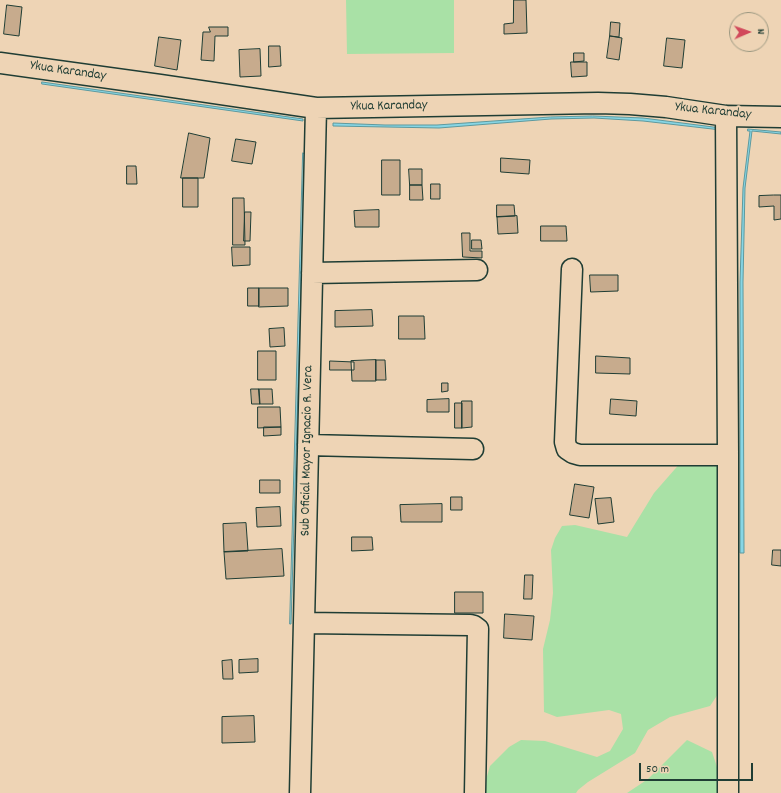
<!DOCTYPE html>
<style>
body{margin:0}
#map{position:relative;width:781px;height:793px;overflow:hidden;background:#eed4b5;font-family:Dekko,sans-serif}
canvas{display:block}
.north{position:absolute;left:729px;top:12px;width:40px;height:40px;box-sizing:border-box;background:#eed4b5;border:1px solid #9b9881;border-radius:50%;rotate:88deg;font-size:11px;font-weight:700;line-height:16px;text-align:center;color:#1f3d34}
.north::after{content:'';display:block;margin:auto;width:14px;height:18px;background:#d1495b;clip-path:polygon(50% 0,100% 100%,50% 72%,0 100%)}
.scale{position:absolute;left:639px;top:763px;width:114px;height:18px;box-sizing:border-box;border:2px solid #1f3d34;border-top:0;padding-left:5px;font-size:12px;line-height:14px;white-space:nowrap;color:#1f3d34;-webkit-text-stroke:3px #eed4b5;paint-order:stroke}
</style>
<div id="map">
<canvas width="781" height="793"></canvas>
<div class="north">N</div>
<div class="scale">50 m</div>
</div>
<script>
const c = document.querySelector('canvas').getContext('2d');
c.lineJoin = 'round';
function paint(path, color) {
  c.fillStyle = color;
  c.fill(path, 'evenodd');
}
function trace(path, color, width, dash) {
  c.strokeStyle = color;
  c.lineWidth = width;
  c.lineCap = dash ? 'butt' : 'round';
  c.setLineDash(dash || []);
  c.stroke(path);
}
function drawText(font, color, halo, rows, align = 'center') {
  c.font = font + ' Dekko,sans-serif';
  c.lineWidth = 4;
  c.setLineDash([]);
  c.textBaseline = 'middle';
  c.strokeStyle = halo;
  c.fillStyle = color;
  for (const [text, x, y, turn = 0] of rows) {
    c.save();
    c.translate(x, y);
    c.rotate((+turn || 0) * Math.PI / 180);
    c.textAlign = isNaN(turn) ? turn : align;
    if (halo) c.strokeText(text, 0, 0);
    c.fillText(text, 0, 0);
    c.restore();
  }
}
const green = new Path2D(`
 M346,0H454V53L347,54Z
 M705,456L714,467L717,459H720V679L718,694L710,706L670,717L648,730L635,753L588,782L578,790L576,793H483V790L490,766L509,747L521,740L545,741L597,757L610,751L623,729L621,714L609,710L557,717L544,712L543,649L550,620L553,593L551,550L555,538L562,526L575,525L627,537L654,493L682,461Z
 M687,740L712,752L720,776L718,793H627L648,779Z`);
const water = new Path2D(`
 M42,82L303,119V121L42,84Z
 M593,116L643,118L721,128V130L643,121L594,118L551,119L439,128L333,126V123L385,125H437L550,117Z
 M748,129L781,132V134L752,131L745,188L743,282L744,553H740V282L743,188L750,131H748Z
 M303,153L305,154L291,624H290Z`);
const building = new Path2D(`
 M514,0H526L527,33L504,34V24L513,23Z
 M7,5L22,7L19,36L4,34Z
 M611,22L620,23L619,37L610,36Z
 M209,27H228V36H215L214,61L201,60L203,32H210Z
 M610,36L622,38L619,60L607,58Z
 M159,37L181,40L177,70L155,66Z
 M667,38L685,40L682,68L664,66Z
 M269,46H280L281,66L269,67Z
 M260,49L261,76L240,77L239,50Z
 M574,53H584V61L574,62Z
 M571,62H587V76L572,77Z
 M189,133L210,138L204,178H181Z
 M236,139L256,142L252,164L232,161Z
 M501,158L530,160L529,174L501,172Z
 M382,160H400V195H382Z
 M127,166H136L137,184H127Z
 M409,169H422V185H410Z
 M183,178H198V207H183Z
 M431,184H440V199H431Z
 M410,185H422L423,200H410Z
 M774,195H781V219L774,220V206L759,207V196Z
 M233,198H244L245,245H233Z
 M497,205H514L515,216L497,217Z
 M379,210V227H355L354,211Z
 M245,212H251L250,241H244Z
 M517,216L518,233L498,234L497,217Z
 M541,226H566L567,241H541Z
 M462,233H470V251H482V258L463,257Z
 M472,240H481L482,249H472Z
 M232,247H250V265L233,266Z
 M590,275H618V291L591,292Z
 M248,288H259V306H248Z
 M259,288H288V306L259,307Z
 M372,310L373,326L335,327V311Z
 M399,316H424L425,339H399Z
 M284,328L285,346L270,347L269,329Z
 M258,351H276V380H258Z
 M596,356L630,358V374L596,373Z
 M376,360H385L386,380H376Z
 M376,360V381H352L351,361Z
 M330,361L354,362V370H330Z
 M442,383H448V391L442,392Z
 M251,389H259L260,404H252Z
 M259,389H272L273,404H260Z
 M449,399V412H427V400Z
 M611,399L637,401L636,416L610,414Z
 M462,401H472V427L462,428Z
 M455,403H462V428H455Z
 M258,407H280L281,427L258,428Z
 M264,427H281V435L264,436Z
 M260,480H280V493H260Z
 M575,484L594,487L589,518L570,515Z
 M451,497H462V510H451Z
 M611,498L614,522L598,524L595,499Z
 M442,504V522H401L400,505Z
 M280,507L281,526L257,527L256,508Z
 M246,523L248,551L224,552L223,524Z
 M352,537H372L373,550L352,551Z
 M282,549L284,576L226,579L224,552Z
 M773,550H781V566L772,565Z
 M525,575H533L532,599H524Z
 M455,592H483V613H455Z
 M505,614L534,616L532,640L504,638Z
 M258,659V672L239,673V660Z
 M232,660L233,679H223L222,661Z
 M254,716L255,742L222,743V717Z`);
const minor = new Path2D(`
 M0,63L160,85L316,108L598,103L630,104L666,107L726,116L781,117
 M726,116L728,455V793
 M572,269L565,442L567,449L573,453L580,455H728
 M312,273L477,270
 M308,445L473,449
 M304,623L470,625L474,626L478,629L475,793
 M300,793L316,108`);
const streetNames = [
 ["Ykua Karanday",68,72,8],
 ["Ykua Karanday",389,107,-1],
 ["Ykua Karanday",713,112,6],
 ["Sub Oficial Mayor Ignacio R. Vera",308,451,-89]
];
paint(green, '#a9e1a6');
paint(water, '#87d6e5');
trace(water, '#5d999e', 1);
paint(building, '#c7ab8d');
trace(building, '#1f3d34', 1);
trace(minor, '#1f3d34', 23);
trace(minor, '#eed4b5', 20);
drawText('14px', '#1f3d34', '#eed4b5', streetNames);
</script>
